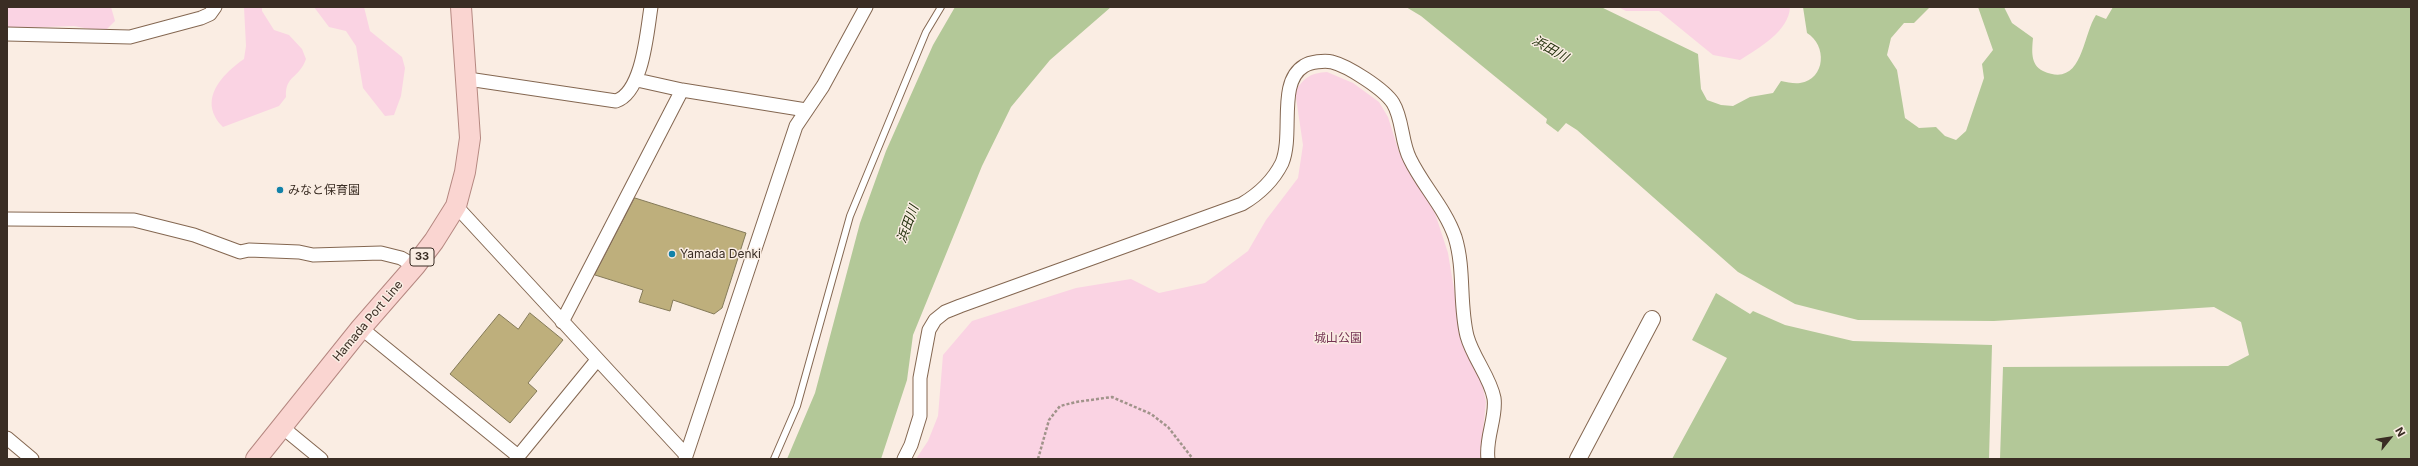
<!DOCTYPE html>
<meta charset="utf-8">
<style>
body{margin:0}
#map{position:relative;width:2418px;height:466px;overflow:hidden;background:#faede3;font-family:Inter,sans-serif}
canvas{display:block}
.frame{position:absolute;inset:0;border:8px solid #3a2d24;pointer-events:none}
.north{position:absolute;left:2370px;top:418px;width:40px;height:40px;-webkit-text-stroke:3px #faede3;paint-order:stroke;rotate:60deg;font-size:11px;font-weight:700;line-height:16px;text-align:center;color:#3a2d24}
.north::after{content:'';display:block;margin:auto;width:14px;height:18px;background:#3a2d24;clip-path:polygon(50% 0,100% 100%,50% 72%,0 100%)}
</style>
<div id="map">
<canvas width="2418" height="466"></canvas>
<div class="frame"></div>
<div class="north">N</div>
</div>
<script>
const c = document.querySelector('canvas').getContext('2d');
c.lineJoin = 'round';
function paint(path, color) {
  c.fillStyle = color;
  c.fill(path, 'evenodd');
}
function trace(path, color, width, dash) {
  c.strokeStyle = color;
  c.lineWidth = width;
  c.lineCap = dash ? 'butt' : 'round';
  c.setLineDash(dash || []);
  c.stroke(path);
}
function drawText(font, color, halo, rows, align = 'center') {
  c.font = font + ' Inter,"Noto Sans JP",sans-serif';
  c.lineWidth = 3;
  c.setLineDash([]);
  c.textBaseline = 'middle';
  c.strokeStyle = halo;
  c.fillStyle = color;
  for (const [text, x, y, turn = 0] of rows) {
    c.save();
    c.translate(x, y);
    c.rotate((+turn || 0) * Math.PI / 180);
    c.textAlign = isNaN(turn) ? turn : align;
    if (halo) c.strokeText(text, 0, 0);
    c.fillText(text, 0, 0);
    c.restore();
  }
}
const green = new Path2D(`
 M7,7H111L115,21L107,29L100,31L74,26L18,28L7,27Z
 M244,7H262V11L274,30L289,35L302,49L306,59C299,79 285,75 286,97L279,106L223,127C197,101 221,75 244,59L246,46Z
 M314,7H364L370,31L402,57L405,68L401,96L394,115L385,116L363,88L356,46L346,31L329,27Z
 M1618,7H1790C1789,31 1759,48 1740,60L1713,55L1659,11H1626Z
 M1327,72L1353,83L1379,102L1388,117L1399,152L1435,213L1448,253L1462,337L1482,384L1486,402L1483,431V459H916L928,441L938,416L943,355L972,321L1076,288L1131,279L1159,293L1205,283L1248,251L1266,220L1298,178L1303,145L1295,91C1305,77 1311,73 1327,72Z`);
const water = new Path2D(`
 M955,7H1111L1050,60L1011,107L982,166L913,335L907,380L881,459H787L815,393L860,223L886,151L933,45Z
 M1406,7H1601L1698,54L1701,89L1707,100L1721,105L1733,106L1750,97L1773,93L1781,81C1787,82 1794,84 1800,83C1826,79 1827,45 1807,33L1803,7H1930L1914,23H1904L1891,38L1887,55L1897,70L1905,118L1919,128L1936,127L1945,136L1956,140L1966,131L1984,78L1982,64L1993,50L1978,7H2004L2012,23L2033,38C2032,50 2030,65 2043,71C2083,89 2082,36 2096,15L2106,19L2113,7H2411V459H2000L2003,367L2228,366L2249,355L2241,322L2214,307L1994,321L1858,320L1795,304L1738,272L1577,130L1566,123L1558,132L1546,123L1547,119L1421,16Z
 M1716,293L1750,314L1753,311L1785,325L1853,341L1992,345L1989,459H1672L1727,358L1692,340Z`);
const building = new Path2D(`
 M635,198L746,233L722,308L714,314L673,300L670,311L639,302L643,290L595,275Z
 M530,313L563,340L528,383L537,391L510,423L450,374L499,314L518,329Z`);
const path = new Path2D(`
 M1038,459L1049,420L1060,406L1076,402L1112,397L1151,414L1168,427L1193,459`);
const service = new Path2D(`
 M774,459L797,406L850,216L926,32L941,7`);
const minor = new Path2D(`
 M7,34L130,37L201,18L210,14L215,7
 M468,79L616,101C643,92 647,31 651,7
 M637,80L682,90L806,110
 M456,206L686,455
 M7,219L134,220L194,235L240,252L249,250L299,252L313,255L381,253L401,258L415,266
 M562,322L682,90
 M361,328L518,456
 M282,427L321,459
 M7,438L32,459
 M516,459L597,360
 M685,459L796,126L823,86L866,7
 M904,459L911,445L920,416V378L929,330L935,320L945,312L960,306L1242,204C1259,194 1273,181 1282,163C1294,134 1277,82 1304,66C1310,62 1325,60 1332,62C1348,66 1384,89 1393,103C1403,119 1401,142 1410,159C1423,186 1445,208 1455,237C1465,269 1459,304 1467,336C1473,358 1490,377 1494,398C1497,417 1485,438 1488,459`);
const tertiary = new Path2D(`
 M1578,459L1652,319`);
const primary = new Path2D(`
 M256,459L361,328L415,266L434,241L456,206L465,172L470,138L461,7`);
const markers = [
 [280,190,4,"#1182a9"],
 [672,254,4,"#1182a9"]
];
const shields = [
 [422,257,24]
];
const shieldNames = [
 ["33",422,257]
];
const poiNames = [
 ["みなと保育園",288,190],
 ["Yamada Denki",680,254]
];
const streetNames = [
 ["Hamada Port Line",368,321,-50]
];
const parkNames = [
 ["城山公園",1338,338]
];
const waterNames = [
 ["浜田川",1550,49,30],
 ["浜田川",908,224,-70]
];
paint(green, '#fad3e3');
paint(water, '#b3c898');
paint(building, '#beaf7c');
trace(building, '#847a59', 1);
trace(service, '#846751', 8);
trace(minor, '#846751', 15);
trace(tertiary, '#846751', 18);
trace(primary, '#b58881', 22);
trace(path, '#a0938a', 2.5, [3, 2]);
trace(service, '#fff', 6);
trace(minor, '#fff', 13);
trace(tertiary, '#fff', 16);
trace(primary, '#fad5d1', 20);
for (const [x, y, r, color] of markers) {
  const dot = new Path2D();
  dot.arc(x, y, r, 0, 2 * Math.PI);
  c.fillStyle = color;
  c.fill(dot);
  trace(dot, '#faede3', 1.5);
}
for (const [x, y, w] of shields) {
  const box = new Path2D();
  box.roundRect(x - w / 2, y - 9, w, 18, 3);
  c.fillStyle = '#faede3';
  c.fill(box);
  trace(box, '#3a2d24', 1);
}
drawText('bold 11px', '#3a2d24', null, shieldNames);
drawText('12px', '#3a2d24', '#faede3', poiNames, 'left');
drawText('12px', '#3a2d24', '#faede3', streetNames);
drawText('12px', '#743353', '#faede3', parkNames);
drawText('italic 13px', '#22300c', '#faede3', waterNames);
</script>
